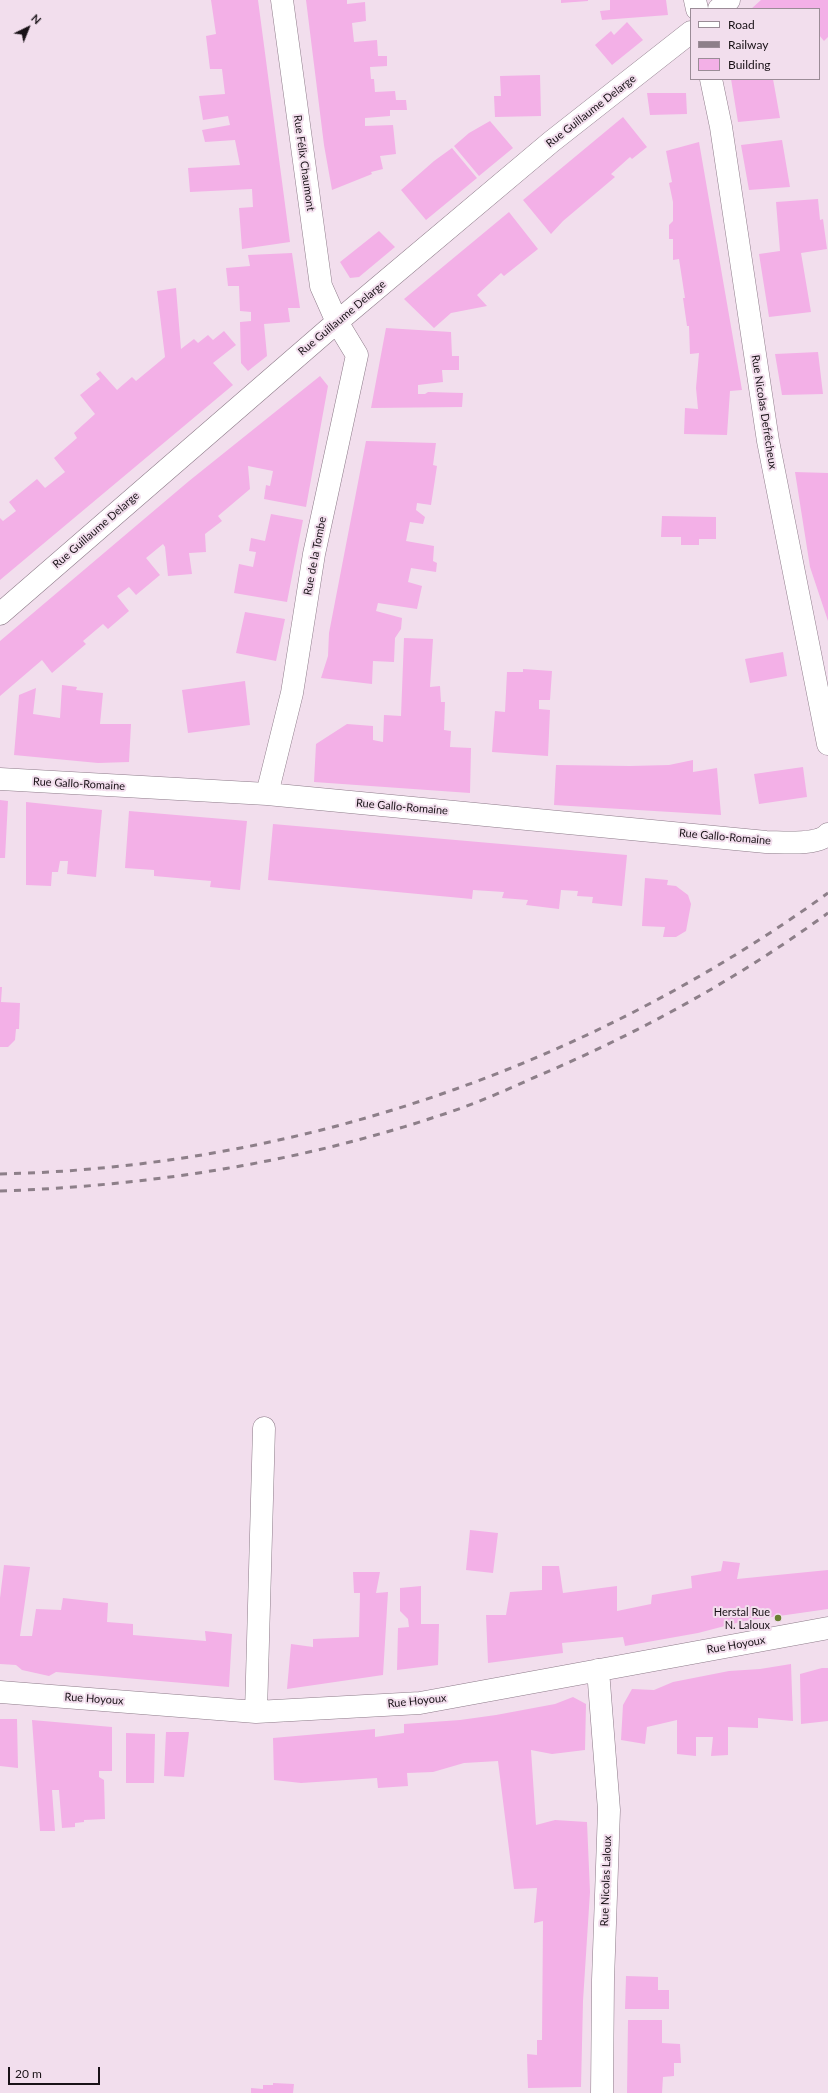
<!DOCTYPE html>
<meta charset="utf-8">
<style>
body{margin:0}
#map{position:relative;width:828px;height:2093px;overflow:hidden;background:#f2deed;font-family:Lato,sans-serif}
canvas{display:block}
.legend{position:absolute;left:690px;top:8px;width:130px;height:72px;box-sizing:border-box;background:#f2deed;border:1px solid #9b8c97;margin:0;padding:5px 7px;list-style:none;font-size:12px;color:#191217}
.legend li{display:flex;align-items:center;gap:8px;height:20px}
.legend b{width:20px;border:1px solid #9b8c97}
.north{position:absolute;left:8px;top:8px;width:40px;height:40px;-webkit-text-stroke:3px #f2deed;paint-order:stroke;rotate:43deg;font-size:11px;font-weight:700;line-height:16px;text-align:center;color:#191217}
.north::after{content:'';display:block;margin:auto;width:14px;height:18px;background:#191217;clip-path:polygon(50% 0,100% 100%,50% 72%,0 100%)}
.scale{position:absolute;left:8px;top:2067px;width:92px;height:18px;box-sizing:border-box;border:2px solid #191217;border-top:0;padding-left:5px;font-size:12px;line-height:14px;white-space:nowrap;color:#191217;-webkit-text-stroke:3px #f2deed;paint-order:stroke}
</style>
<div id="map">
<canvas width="828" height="2093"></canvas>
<ul class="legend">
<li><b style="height:5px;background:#fff"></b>Road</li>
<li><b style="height:5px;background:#8d7f89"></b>Railway</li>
<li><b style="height:11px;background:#f3b0e7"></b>Building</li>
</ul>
<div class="north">N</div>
<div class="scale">20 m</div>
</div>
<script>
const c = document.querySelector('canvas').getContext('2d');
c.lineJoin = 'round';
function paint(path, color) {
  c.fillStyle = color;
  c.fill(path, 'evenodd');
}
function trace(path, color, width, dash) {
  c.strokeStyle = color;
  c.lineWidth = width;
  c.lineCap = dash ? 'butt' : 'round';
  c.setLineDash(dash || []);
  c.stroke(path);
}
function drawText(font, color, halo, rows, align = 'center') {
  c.font = font + ' Lato,sans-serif';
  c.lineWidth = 4;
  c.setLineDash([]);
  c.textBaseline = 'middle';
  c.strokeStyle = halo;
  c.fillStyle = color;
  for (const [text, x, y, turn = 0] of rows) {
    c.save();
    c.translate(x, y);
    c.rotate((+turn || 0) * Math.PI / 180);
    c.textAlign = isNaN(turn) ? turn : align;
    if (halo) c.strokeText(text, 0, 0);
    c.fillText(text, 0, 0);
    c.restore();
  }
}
const building = new Path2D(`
 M211,0H258L290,242L242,249L239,208L253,207L252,189L190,192L188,168L240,165L235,140L205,142L202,130L230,125L228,116L203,120L199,96L225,94L222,69H210L206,36L216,34Z
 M306,0H347V4L365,2L366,21L352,23L354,42L377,40L378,56H387V66L370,67L371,79H374L375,92L395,91L396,100H406L407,110H390V116L365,118V126L393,125L396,154L380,156L383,169L371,172L372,174L332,190L324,145Z
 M561,0H588V1L561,3Z
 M610,0H666L668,15L602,20L600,11L610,10Z
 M761,0H828V37L824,41L819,35V9H751Z
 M627,22L643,40L612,65L595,45L611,31L614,35Z
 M540,75L541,116L495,117L494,96H501L500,76Z
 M731,79H773L780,118L738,122Z
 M647,93H686L687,114L650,115Z
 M623,117L647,147L632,159L630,157L611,174L615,177L563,221L551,234L523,200Z
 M490,121L513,148L479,176L454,146L469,133Z
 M782,140L790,187L749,190L741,145Z
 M699,142L742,390L730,391L727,435L684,434L685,408L698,409L696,388L699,353L690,354L689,326H687L683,298H685L679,259L673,260V239H669V225L673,221V202L669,183L672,182L666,151Z
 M452,148L477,178L426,220L401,190L434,161Z
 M818,199L820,220L823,219L827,249L801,253L811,312L769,317L759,254L780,251L776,202Z
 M509,212L538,249L504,276L501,273L477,295L487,306L451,313L434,328L404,299Z
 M379,231L395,247L359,277L350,278L340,262Z
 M292,253L300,308H288L290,322L264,324L267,356L248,371L241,363L240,322L251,321V312L240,311L239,286H228L226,268L250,266L248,255Z
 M176,288L181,349L194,339L198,343L208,335L213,340L224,331L236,345L213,363L233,385L0,580V518L3,521L16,511L9,502L37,479L45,488L65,472L54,458L77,438L74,433L95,414L80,395L100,379L96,374L100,371L117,390L132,377L136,381L165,357L157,291Z
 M386,328L451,332L452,356H459V370H442L443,382L418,385V394H425L428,392L463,393L462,407L371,408Z
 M818,352L823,394L782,395L775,354Z
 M320,376L328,386L306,507L264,499L266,485L270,486L273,471L248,466L250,489L218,516L222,521L205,534L206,552L189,553L192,574L168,576L165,547L163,544L146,558L160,575L136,595L129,587L117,596L129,611L108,629L103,624L83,641L86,644L52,673L42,660L0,696V641L189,481Z
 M366,441L436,443L433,465L437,466L431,505L417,503L416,510L425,517L423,524L410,522L406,541L434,546L433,561L437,563L436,572L411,568L408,582L422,586L417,609L378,603L376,611L402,618L401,629L395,638L394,662L373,661L372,684L321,678L328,656L329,633Z
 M795,472L828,473V621L810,567Z
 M271,514L303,520L287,602L234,593L239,564L253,567L256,552L249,551L251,538L265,541Z
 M662,516L716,517V539H699V545H681V537H661Z
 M245,612L285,619L276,661L236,653Z
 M404,638L433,639L430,687L440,686L441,702H445L444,730L451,731L450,747L471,748L470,793L314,782L316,744L347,724L373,726V740L383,742L384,715L401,716Z
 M783,652L787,676L750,683L745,659Z
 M523,669L552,671L550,700H539V709L550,710L548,756L492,752L495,711L505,712L507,672H523Z
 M245,681L250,725L188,733L182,690Z
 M62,685L77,687L76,690L103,693L100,724H131L129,762L98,763L14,755L19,695L36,688L33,714L60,718Z
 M693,760V772L717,768L721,815L554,805L556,765L630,766L669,765Z
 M803,767L807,797L759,804L754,774Z
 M0,800L8,801L5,858H0Z
 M26,802L102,810L96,877L67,874L68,861H60L58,872H52L51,886L26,885Z
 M129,811L247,821L240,890L210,887L211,881L154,876V870L125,868Z
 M273,824L627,855L622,906L592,903L593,897L577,896L578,891L561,890L559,909L526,905L528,900L502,898L504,892L473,890L472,899L268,880Z
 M645,878L668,880L667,885L676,886L688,895L691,904L686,931L676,937H663L665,927L642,926Z
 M0,987H2L1,1002L20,1003L19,1029H16L15,1040L8,1047H0Z
 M470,1530L498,1533L493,1573L466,1570Z
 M723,1561L740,1563L737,1579L828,1570V1609L744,1621L698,1633L625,1646L623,1637L562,1643L563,1653L488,1663L486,1615H506L510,1592L542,1590V1566H559L563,1593L617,1586V1611L651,1604L652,1595L692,1588L691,1576L721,1571Z
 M4,1565L30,1567L20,1636H32L36,1609L61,1610L63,1598L108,1603L107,1622L133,1624V1635L206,1641L205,1631L232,1634L229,1687L56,1672L49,1676L22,1670L16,1665L0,1664V1598Z
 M353,1572H380L376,1593L388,1592L383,1675L287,1689L291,1644L313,1647V1639L359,1637L360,1593H354Z
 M421,1586V1624H439L438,1665L397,1670L398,1628L409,1627L408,1619L400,1611V1588Z
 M791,1664L793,1721L758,1718V1728L728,1727V1755L711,1756L713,1737H696V1756L677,1754V1720L647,1727L645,1744L621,1740L623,1705L632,1689L654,1690L673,1682L729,1671L760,1669Z
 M822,1668H828V1721L801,1724L800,1674Z
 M573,1697L586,1704L585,1750L552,1754L531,1750L536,1825L555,1820L587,1822L590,1892L583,2001L581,2087L528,2088L527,2054L537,2055V2040H542L543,1921L534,1923L537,1888L514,1889L498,1761L464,1763L433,1772L407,1773L408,1786L378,1788L377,1778L301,1783L274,1780L273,1738L375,1729V1737L404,1733V1724L460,1720L496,1715L555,1704Z
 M0,1719H17L18,1768L0,1766Z
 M32,1720L112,1727V1771H99V1777L104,1780L105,1819L84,1820V1822L75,1823V1827L62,1828L59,1790H52L55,1831H40Z
 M166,1732H189L184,1777L164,1776Z
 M126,1733L155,1734L154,1783H126Z
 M626,1976L658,1977V1990H669V2009H625Z
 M628,2020H662V2043L680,2044L681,2063H674V2076L663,2077L662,2093H627Z
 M273,2083L294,2084L293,2093H251V2088L263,2089V2085H273Z`);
const minor = new Path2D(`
 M695,0L697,9
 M719,9L729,0
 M711,79L721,127L768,441L828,744
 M0,614L337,322L551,142L691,32
 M0,779L267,794L766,842C782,842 817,846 828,834
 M267,794L292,693L314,554L357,355L337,322L321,286L282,0
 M598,1670L609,1810L603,1980L602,2093
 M0,1692L256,1712L420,1703L828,1628
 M256,1712L264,1428`);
const rail = new Path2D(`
 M0,1174C298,1167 587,1067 828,893
 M0,1191C148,1186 297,1163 438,1116C470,1106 502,1092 533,1078C637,1034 736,980 828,913`);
const markers = [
 [778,1618,4,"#6a8032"]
];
const streetNames = [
 ["Rue Guillaume Delarge",591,111,-38],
 ["Rue Félix Chaumont",304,163,82],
 ["Rue Guillaume Delarge",342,318,-40],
 ["Rue Nicolas Defrêcheux",764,412,81],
 ["Rue Guillaume Delarge",96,530,-41],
 ["Rue de la Tombe",315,556,-79],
 ["Rue Gallo-Romaine",79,784,3],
 ["Rue Gallo-Romaine",402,807,5],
 ["Rue Gallo-Romaine",725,837,5],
 ["Rue Hoyoux",736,1645,-10],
 ["Rue Hoyoux",94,1699,4],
 ["Rue Hoyoux",417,1701,-6],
 ["Rue Nicolas Laloux",606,1881,-88]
];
const poiNames = [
 ["Herstal Rue",770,1612],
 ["N. Laloux",770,1625]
];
paint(building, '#f3b0e7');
trace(minor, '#8d7b89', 23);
trace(minor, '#fff', 22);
trace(rail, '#8d7f89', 3, [7, 7]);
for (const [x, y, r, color] of markers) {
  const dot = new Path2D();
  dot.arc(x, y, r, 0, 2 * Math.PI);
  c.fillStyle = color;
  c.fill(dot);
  trace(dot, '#f2deed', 1.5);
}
drawText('11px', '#191217', '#f2deed', streetNames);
drawText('11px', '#191217', '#f2deed', poiNames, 'right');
</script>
